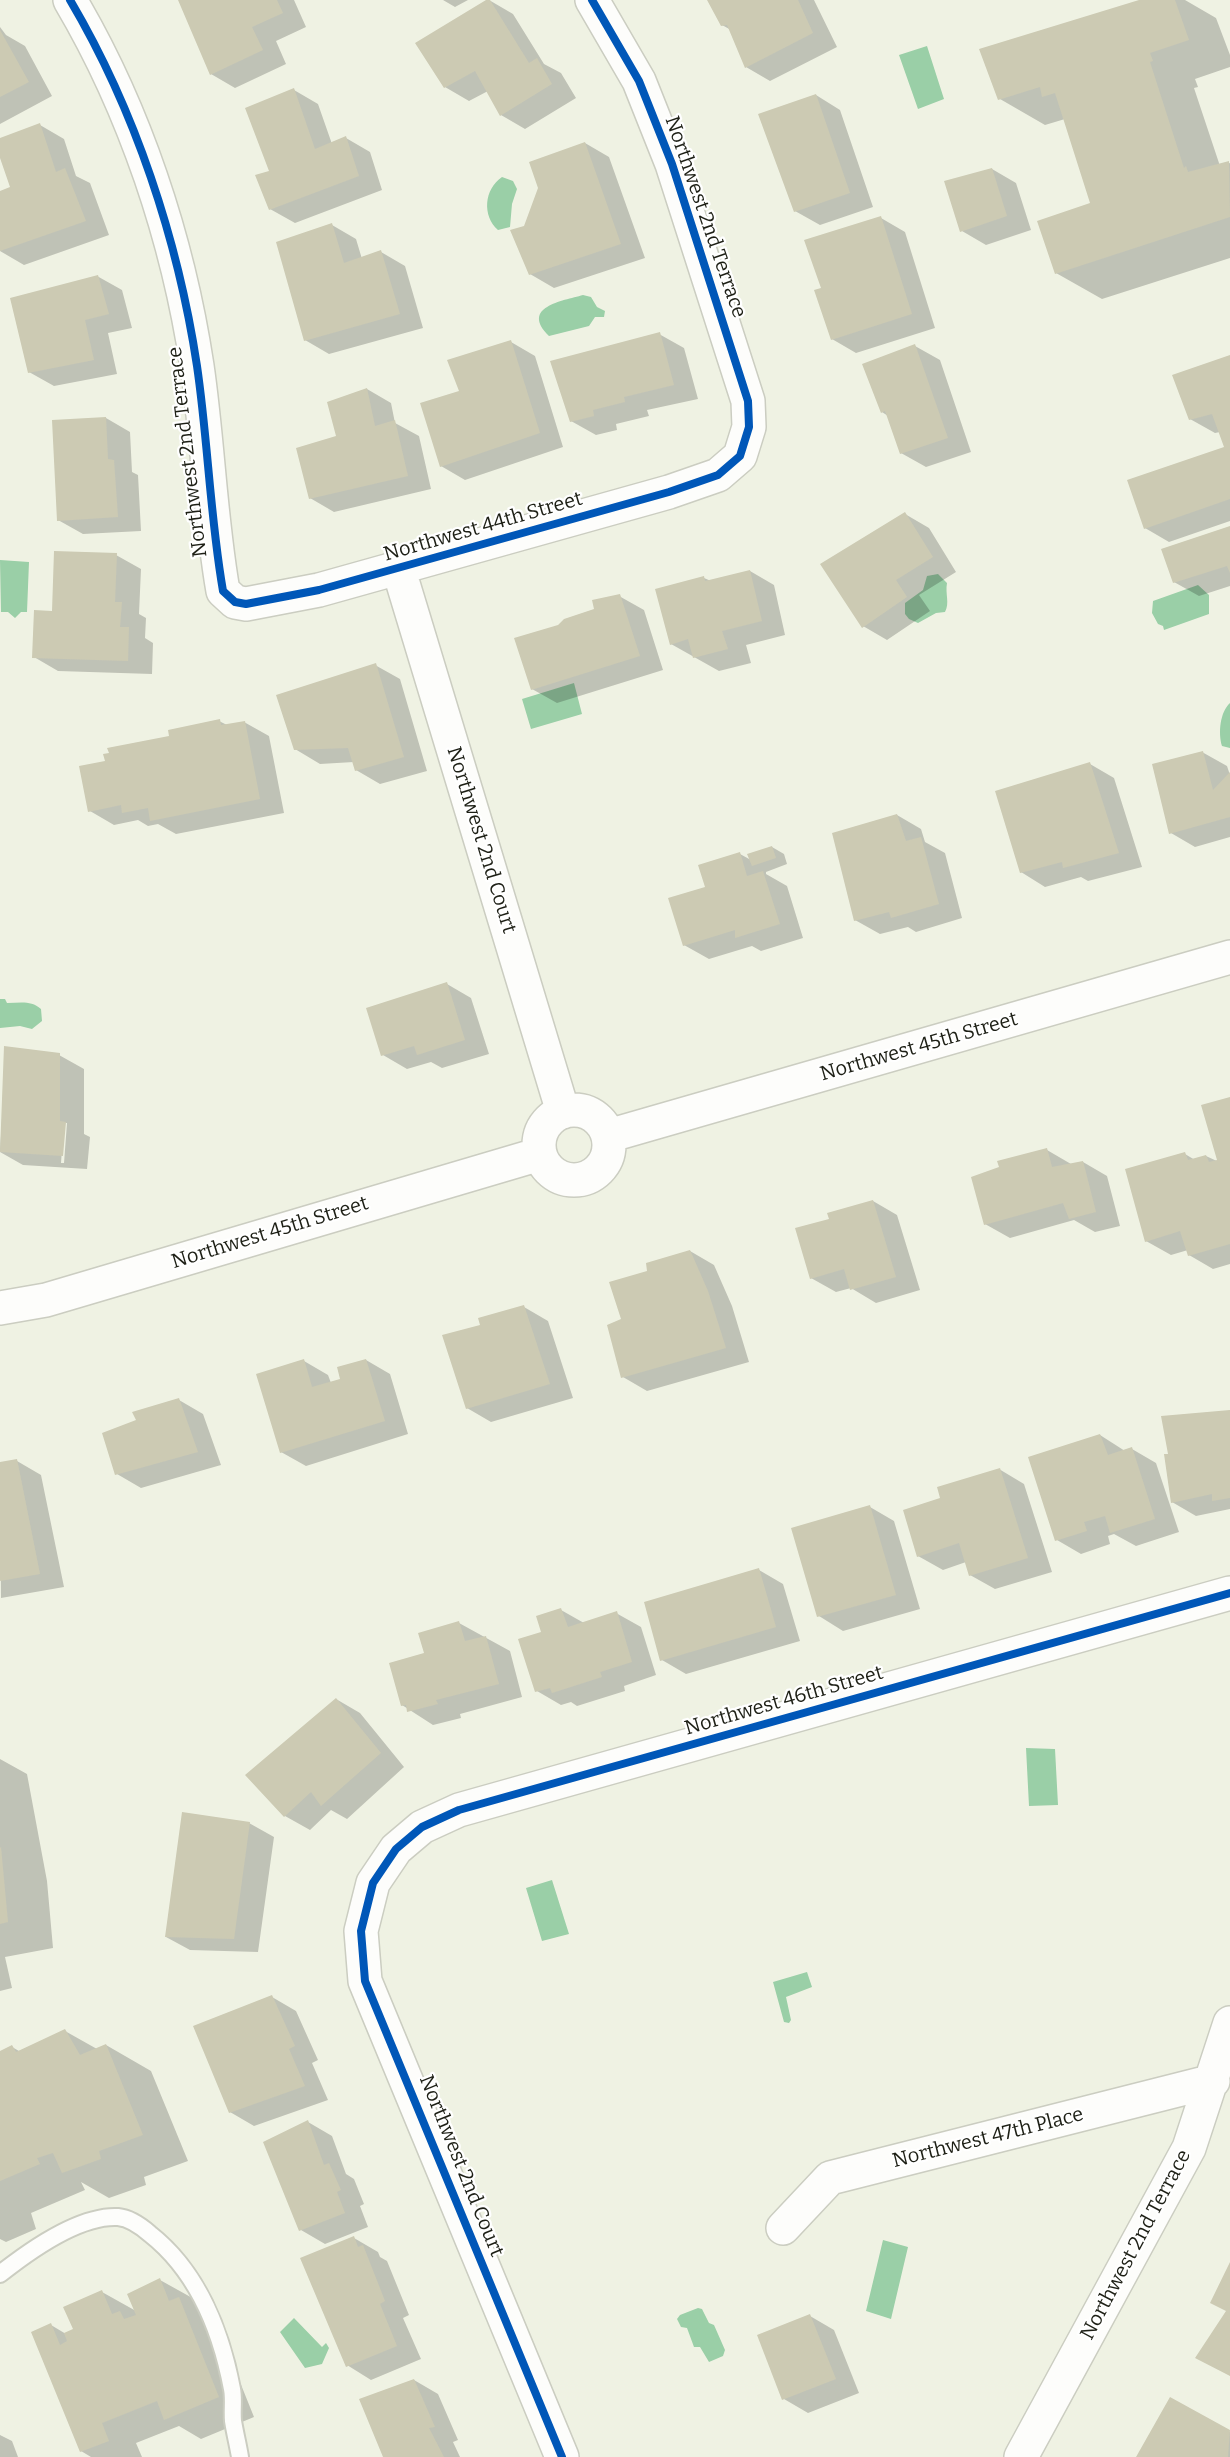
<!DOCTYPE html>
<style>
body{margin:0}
canvas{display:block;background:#eff2e3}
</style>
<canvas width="1230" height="2457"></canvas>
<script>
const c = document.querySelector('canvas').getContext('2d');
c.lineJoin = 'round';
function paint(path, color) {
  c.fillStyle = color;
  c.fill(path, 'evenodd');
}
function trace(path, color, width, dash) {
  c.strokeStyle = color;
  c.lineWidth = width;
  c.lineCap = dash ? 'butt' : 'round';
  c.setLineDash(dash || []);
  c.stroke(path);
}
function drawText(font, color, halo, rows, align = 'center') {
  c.font = font + ' Bitter,serif';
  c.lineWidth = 4.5;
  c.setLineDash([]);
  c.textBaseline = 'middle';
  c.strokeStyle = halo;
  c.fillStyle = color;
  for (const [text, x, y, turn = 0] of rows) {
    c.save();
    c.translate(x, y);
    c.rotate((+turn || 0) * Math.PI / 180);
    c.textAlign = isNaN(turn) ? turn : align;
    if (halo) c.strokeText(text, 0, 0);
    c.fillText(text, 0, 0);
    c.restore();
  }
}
const water = new Path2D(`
 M927,46L944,99L918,109L899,55Z
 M502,177L513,181L517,189L512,204L510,227L498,230C482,216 484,189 502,177Z
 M583,295L591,297L597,307L605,311L604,317H595L589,326L549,336C520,307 562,301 583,295Z
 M0,560L29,562L27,612H21L15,618L8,612H1Z
 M938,574L947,583C945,594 950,603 945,612L936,613L918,623L909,619L905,614V603L923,590L927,576Z
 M1198,585L1209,595V614L1164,630L1163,626L1158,624L1152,613L1153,601Z
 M574,683L582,714L531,729L522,699Z
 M1230,703V748L1222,746C1218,733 1220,712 1230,703Z
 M0,999H5L7,1003C20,1003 31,1000 41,1009L42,1021L32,1029L20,1026L0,1028Z
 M1026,1748L1055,1749L1058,1805L1029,1806Z
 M552,1880L569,1934L542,1941L526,1888Z
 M807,1972L812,1987L786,1997L791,2020L789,2023L784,2022L773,1982Z
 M883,2240L908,2247L891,2319L866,2311Z
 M698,2308L702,2309L709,2323L714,2325L725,2350L723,2356L709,2362L700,2347H694L687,2328L681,2327L677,2319L680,2315Z
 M294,2318L322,2347L326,2343L329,2348L322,2364L305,2368L280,2332Z`);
const shadow = new Path2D(`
 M180,0H294L306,27L276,41L286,64L235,88L211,74Z
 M443,0H468L455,7Z
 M489,0L513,14L544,64L561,73L576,98L525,129L501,115L488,91L469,101L445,87Z
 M709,0H814L837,47L770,81L746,67L731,30L722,25Z
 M1144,0H1185L1216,18L1230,55V67L1195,79L1198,87L1194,88L1220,166L1230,163V258L1102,299L1056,273L1092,204L1065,119L1045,125L1000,99Z
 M0,27L6,35L25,46L52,96L0,124Z
 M294,90L318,104L332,144L346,138L370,152L382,190L295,223L270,209L271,172Z
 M816,95L840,110L873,207L820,225L795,211Z
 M40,125L64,139L76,176L90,183L109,235L24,265L0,251V192L12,188L0,153V139Z
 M585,143L609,157L645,258L554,288L530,274L525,228L540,188Z
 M992,169L1016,183L1031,230L986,245L962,231Z
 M881,218L905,232L935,328L856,353L832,339L822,289Z
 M332,225L356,239L362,259L381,252L405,266L423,328L329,354L305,340Z
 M97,276L122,290L132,328L108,333L117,374L54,386L29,372Z
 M659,334L684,348L698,399L647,410L649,416L616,424L617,430L596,435L571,421Z
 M511,342L535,356L563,447L465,480L441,466L461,392Z
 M915,346L940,360L971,452L926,467L901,453L888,416L882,412Z
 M1230,357V521L1169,542L1145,528L1226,447L1220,432L1215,433L1190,419Z
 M367,389L391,403L395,423L419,436L431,489L334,512L310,498L337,437Z
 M106,418L130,432L132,472L138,475L141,531L83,534L58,520L54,421Z
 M905,514L929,528L956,572L919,595L930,611L887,640L863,626Z
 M1230,528V586L1199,596L1174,582Z
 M116,555L141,569L139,614L146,618L145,638L153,643L152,674L58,671L34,657L54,612Z
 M750,571L774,585L785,635L746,645L751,663L719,671L671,644L704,578L711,581Z
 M619,596L644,610L663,670L557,703L532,689L559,627L596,610Z
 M375,665L400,679L427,771L380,784L356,770L354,762L320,764L295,749Z
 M219,721L227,725L244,722L269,736L284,813L176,834L158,824L148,826L138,820L114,825L90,811L111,755Z
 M1202,752L1227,766L1230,775V837L1195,847L1171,833Z
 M1090,764L1114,778L1142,867L1088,881L1081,877L1045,887L1021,872Z
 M897,815L921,829L925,842L945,853L962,918L916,932L908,927L880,934L855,920Z
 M772,847L784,854L787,864L766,872V874L787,886L803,938L761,951L752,946L709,959L684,945L740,854L751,860Z
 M447,984L471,998L489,1054L442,1068L431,1062L407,1069L383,1055Z
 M6,1048L59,1055L84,1069V1134L90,1137L87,1169L23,1165L0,1152ZM64,1123H67L64,1163H61Z
 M1230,1098V1264L1213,1269L1189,1255L1188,1250L1171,1255L1146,1241L1185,1154L1195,1160L1206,1156L1219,1162Z
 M1047,1150L1071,1164L1083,1162L1107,1176L1120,1226L1095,1232L1074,1220L1010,1238L985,1224Z
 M873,1201L897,1215L920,1290L876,1303L851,1288L836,1292L811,1278L831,1220Z
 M690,1251L714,1265L732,1306L749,1362L647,1391L623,1377V1320L649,1272Z
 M524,1307L548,1321L573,1398L491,1422L467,1408Z
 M366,1360L390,1374L408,1434L306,1466L281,1452L304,1361L328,1375L331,1383L342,1380Z
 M179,1400L203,1414L221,1465L141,1488L117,1474L138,1421Z
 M1230,1412V1509L1196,1516L1172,1502L1170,1455Z
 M1100,1435L1125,1451L1132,1449L1156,1463L1179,1532L1136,1546L1114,1534L1108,1536L1110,1544L1081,1554L1057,1540Z
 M17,1461L41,1475L64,1587L1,1598L0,1464Z
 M999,1469L1024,1484L1052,1572L995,1589L970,1575L966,1562L943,1570L918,1556L942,1499Z
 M870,1507L894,1521L920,1609L843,1631L819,1616Z
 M759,1570L783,1584L800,1641L686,1674L662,1660Z
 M561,1610L584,1623L616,1613L641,1627L656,1675L624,1686L625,1691L577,1706L571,1702L561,1705L537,1691Z
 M459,1623L510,1651L522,1697L460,1714L461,1718L433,1725L402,1705L425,1654Z
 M336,1699L360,1713L404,1767L347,1819L331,1810L310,1830L285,1816L247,1776Z
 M0,1759L27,1774L47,1881L53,1948L5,1957L12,1988L0,1991Z
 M249,1823L274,1837L258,1952L190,1950L166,1937Z
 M272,1997L296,2011L318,2060L312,2063L328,2100L254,2126L230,2112Z
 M65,2031L97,2049L106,2045L151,2071L188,2161L144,2177L146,2185L109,2198L81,2182L85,2190L31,2213L36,2229L6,2242L0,2239V2052L12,2047L19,2051Z
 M308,2122L332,2136L346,2174L354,2179L364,2204L360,2206L368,2227L325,2244L301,2230Z
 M354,2238L378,2252L380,2257L387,2261L409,2315L403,2318L421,2359L371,2380L347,2365Z
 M160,2280L196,2300L215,2320L254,2417L201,2439L179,2426L136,2443L142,2457H91L81,2451L51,2325L66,2334L75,2330L102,2292L136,2311Z
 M810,2316L834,2330L859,2393L808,2413L784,2399L759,2336Z
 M414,2380L438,2394L458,2440L453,2442L460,2457H385Z
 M1170,2399L1230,2432V2457H1137Z
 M0,2435L12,2441L18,2457H0Z`);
const building = new Path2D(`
 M178,0H277L283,13L252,27L263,50L210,75Z
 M486,0H490L529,63L537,58L552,84L500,116L475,71L444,88L415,43Z
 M707,0H798L813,33L745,68L727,25L721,26Z
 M1139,0H1175L1189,40L1150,53L1153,61L1150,62L1184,168L1186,166L1188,172L1229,161L1230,217L1055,274L1037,221L1090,203L1055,93L1042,97L1040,87L998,100L979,49Z
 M0,30L29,82L0,97Z
 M294,88L315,149L346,136L359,176L269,210L255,175L269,171L245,108Z
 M816,94L850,193L794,212L758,114Z
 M40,123L56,172L65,168L86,221L0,251V191L10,187L0,158V138Z
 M585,142L621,244L529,275L510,230L524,226L538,188L529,162Z
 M992,168L1007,216L960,232L944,181Z
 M881,216L912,314L831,340L814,290L821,288L804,240Z
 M332,223L344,263L381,250L400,314L304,341L276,242Z
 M98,275L109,314L85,320L94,360L28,373L10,298Z
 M660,332L674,385L624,397L625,402L593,410L594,416L570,422L550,361Z
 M511,340L540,433L440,467L420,403L459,391L447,360Z
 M915,344L948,438L900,454L885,411L881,413L862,364Z
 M1230,355V499L1144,529L1127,480L1224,447L1212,414L1189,420L1172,375Z
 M367,388L375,426L395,420L408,476L309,499L296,448L336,436L327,402Z
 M106,417L108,459L114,460L118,517L57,521L52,420Z
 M905,512L933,557L896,580L907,597L862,628L820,564Z
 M1230,526V573L1227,566L1173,583L1161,549Z
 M54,551L117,553L115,602H122L120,627H129L128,661L32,658L34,610L52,611Z
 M750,570L762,621L722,631L728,649L693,658L688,639L670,645L655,589L704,576L705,581Z
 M620,594L640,656L531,690L514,638L558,625L564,619L594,609L592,600Z
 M376,663L404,757L355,771L348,748L294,750L276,695Z
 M220,719L221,725L245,721L260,799L150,821L148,808L122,813L121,805L88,812L79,766L105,761L103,754L109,753L107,748L169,736L168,730Z
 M1203,751L1213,790L1230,772V817L1169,834L1152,764Z
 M1090,762L1119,853L1063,868L1062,862L1020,873L995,791Z
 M897,814L906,841L921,837L939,904L891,918L889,912L854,921L832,833Z
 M772,846L776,858L752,866L747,854Z
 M740,852L747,876L763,871L780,924L735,938V930L683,946L668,898L705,887L698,865Z
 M447,982L465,1040L417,1055L414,1046L381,1056L366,1008Z
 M4,1046L60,1053V1121L66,1122L63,1156L0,1152Z
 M1230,1097V1244L1188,1256L1180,1231L1145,1242L1125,1169L1185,1152L1188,1160L1206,1155L1209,1162L1217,1160L1201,1105Z
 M1047,1148L1052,1167L1083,1161L1096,1212L1069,1219L1063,1203L984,1225L971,1177L999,1167L997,1161Z
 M873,1200L896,1277L850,1290L844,1269L810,1279L795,1228L829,1219L827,1213Z
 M690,1250L708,1291L726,1348L621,1378L607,1325L621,1319L609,1282L647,1271L646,1263Z
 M524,1305L550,1384L466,1409L442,1335L480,1325L478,1318Z
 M304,1359L312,1387L340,1379L337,1367L366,1359L385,1421L280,1453L256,1374Z
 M179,1398L198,1452L115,1475L102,1433L136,1420L132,1412Z
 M1230,1410V1498L1212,1501V1494L1171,1503L1164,1454H1168L1161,1416Z
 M1100,1434L1108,1455L1132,1447L1155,1519L1110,1533L1105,1516L1084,1522L1087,1531L1055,1541L1028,1457Z
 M17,1459L40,1574L0,1581V1462Z
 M1000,1468L1028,1558L969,1576L959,1543L917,1557L903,1510L940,1498L937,1487Z
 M870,1505L896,1595L817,1617L791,1528Z
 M759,1568L776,1627L660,1661L644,1602Z
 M561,1608L568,1627L617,1611L632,1662L600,1672L602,1677L552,1693L550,1688L535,1692L518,1639L541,1632L536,1616Z
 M459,1621L465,1641L486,1636L499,1684L436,1700L438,1704L407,1712L406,1705L401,1706L389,1663L424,1653L418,1633Z
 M336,1698L381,1753L321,1806L311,1792L284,1817L245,1775Z
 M182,1812L250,1822L234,1939L165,1937Z
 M1,1847L8,1922L0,1924V1848Z
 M272,1995L295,2046L289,2049L305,2086L229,2113L193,2026Z
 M65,2029L80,2055L106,2044L143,2135L99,2151L101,2159L62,2173L53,2153L37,2158L40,2164L0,2181V2051L12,2045L16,2052Z
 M308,2120L324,2165L329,2163L341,2190L337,2192L345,2213L299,2231L263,2142Z
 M354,2236L358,2247L363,2245L385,2301L380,2304L397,2346L346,2367L300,2258Z
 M1230,2262V2376L1195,2358L1226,2311L1210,2303Z
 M160,2278L169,2301L179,2297L219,2397L164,2420L157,2401L102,2423L109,2441L80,2452L31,2332L51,2323L60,2345L67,2341L64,2333L73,2329L63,2307L102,2290L112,2314L120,2311L124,2319L136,2315L127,2294Z
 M810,2314L836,2379L782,2400L757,2335Z
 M414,2379L435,2427L429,2428L444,2457H383L359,2399Z
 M1170,2397L1230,2430L1228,2457H1136Z`);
const lane = new Path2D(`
 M0,2274C29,2251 79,2215 118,2217C129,2218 142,2227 150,2234C197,2271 221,2331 232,2389C234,2399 232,2410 233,2421C235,2433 238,2445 240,2457`);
const street = new Path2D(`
 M70,0C135,110 178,240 197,366C208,441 210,517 223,591L235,602L246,604L319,590L669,492L718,475L740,456L749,427L748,401L672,164L639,81L592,0
 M398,567L563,1112
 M539 1145a35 35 0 1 1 70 0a35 35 0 1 1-70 0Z
 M608,1136L1230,957
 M0,1308L46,1300L540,1154
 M783,2228L830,2178L1213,2081
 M562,2457L365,1981L361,1931L373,1883L396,1849L422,1827L459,1810L1230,1593
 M1021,2457L1189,2148L1230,2023`);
const cycleway = new Path2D(`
 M70,0C135,110 178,240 197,366C208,441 210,517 223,591L235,602L246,604L319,590L669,492L718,475L740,456L749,427L748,401L672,164L639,81L592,0
 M562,2457L365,1981L361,1931L373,1883L396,1849L422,1827L459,1810L1230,1593`);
const streetNames = [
 ["Northwest 2nd Terrace",705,217,71],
 ["Northwest 2nd Terrace",188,452,-97],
 ["Northwest 44th Street",483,527,-16],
 ["Northwest 2nd Court",481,840,73],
 ["Northwest 45th Street",919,1047,-16],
 ["Northwest 45th Street",270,1233,-17],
 ["Northwest 46th Street",784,1701,-16],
 ["Northwest 47th Place",988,2138,-14],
 ["Northwest 2nd Court",461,2166,68],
 ["Northwest 2nd Terrace",1136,2245,-62]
];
paint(water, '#9acfa7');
paint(shadow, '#0003');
paint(building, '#cccab3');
trace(lane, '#cbcdc1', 20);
trace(street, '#cbcdc1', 36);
trace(lane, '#fdfdfb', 16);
trace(street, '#fdfdfb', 33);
trace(cycleway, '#0057b8', 8);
drawText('20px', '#1d1f15', '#fff', streetNames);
</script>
